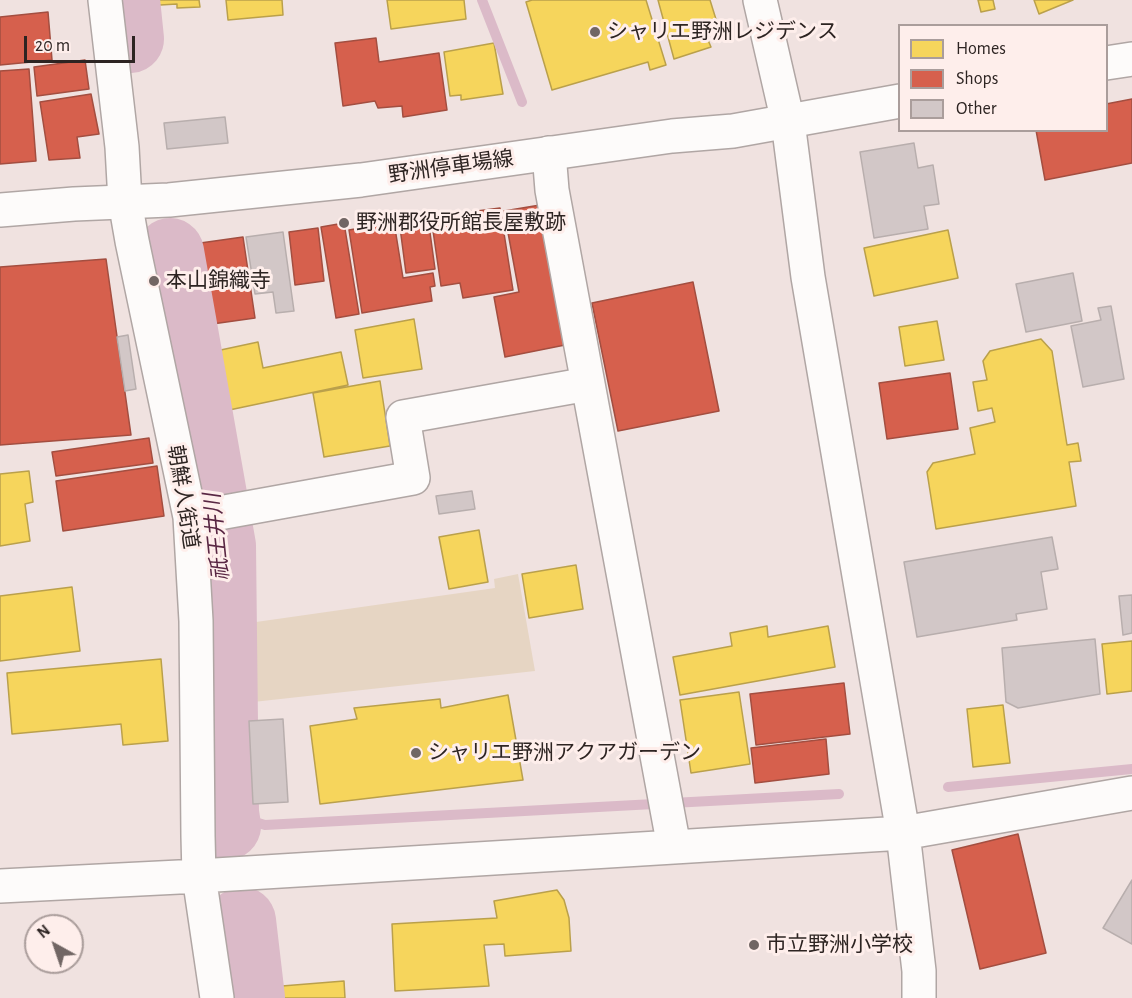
<!DOCTYPE html>
<meta charset="utf-8">
<style>
body{margin:0}
#map{position:relative;width:1132px;height:998px;overflow:hidden;background:#f0e2e0;font-family:"Alegreya Sans",sans-serif}
canvas{display:block}
.legend{position:absolute;left:898px;top:24px;width:210px;height:108px;box-sizing:border-box;background:#feeeeb;border:2px solid #aa9d9b;margin:0;padding:8px 10px;list-style:none;font-size:18px;color:#2d2422}
.legend li{display:flex;align-items:center;gap:12px;height:30px}
.legend b{width:30px;border:2px solid #aa9d9b}
.north{position:absolute;left:24px;top:914px;width:60px;height:60px;box-sizing:border-box;background:#feeeeb;border:2px solid #aa9d9b;border-radius:50%;rotate:320deg;font-size:16px;font-weight:700;line-height:24px;text-align:center;color:#2d2422}
.north::after{content:'';display:block;margin:auto;width:21px;height:27px;background:#716664;clip-path:polygon(50% 0,100% 100%,50% 72%,0 100%)}
.scale{position:absolute;left:24px;top:36px;width:111px;height:27px;box-sizing:border-box;border:3px solid #2d2422;border-top:0;padding-left:8px;font-size:18px;line-height:21px;white-space:nowrap;color:#2d2422;-webkit-text-stroke:4px #feeeeb;paint-order:stroke}
</style>
<div id="map">
<canvas width="1132" height="998"></canvas>
<ul class="legend">
<li><b style="height:16px;background:#f6d55c"></b>Homes</li>
<li><b style="height:16px;background:#d6604d"></b>Shops</li>
<li><b style="height:16px;background:#d2c7c7"></b>Other</li>
</ul>
<div class="north">N</div>
<div class="scale">20 m</div>
</div>
<script>
const c = document.querySelector('canvas').getContext('2d');
c.lineJoin = 'round';
function paint(path, color) {
  c.fillStyle = color;
  c.fill(path, 'evenodd');
}
function trace(path, color, width, dash) {
  c.strokeStyle = color;
  c.lineWidth = width;
  c.lineCap = dash ? 'butt' : 'round';
  c.setLineDash(dash || []);
  c.stroke(path);
}
function drawText(font, color, halo, rows, align = 'center') {
  c.font = font + ' "Alegreya Sans","Noto Sans JP",sans-serif';
  c.lineWidth = 6;
  c.setLineDash([]);
  c.textBaseline = 'middle';
  c.strokeStyle = halo;
  c.fillStyle = color;
  for (const [text, x, y, turn = 0] of rows) {
    c.save();
    c.translate(x, y);
    c.rotate((+turn || 0) * Math.PI / 180);
    c.textAlign = isNaN(turn) ? turn : align;
    if (halo) c.strokeText(text, 0, 0);
    c.fillText(text, 0, 0);
    c.restore();
  }
}
const green = new Path2D(`
 M518,574L535,671L235,704L242,624L495,588L494,579Z`);
const homes = new Path2D(`
 M142,0H199L200,7L177,8V4L143,6Z
 M226,0H282L283,15L228,20Z
 M387,0H464L466,19L391,29Z
 M532,0H646L666,65L650,70L648,62L552,90L526,2Z
 M658,0H710L719,29L705,33L711,47L674,59Z
 M978,0H993L995,9L981,12Z
 M1034,0H1073L1039,14Z
 M494,43L503,94L461,100V95L450,96L444,52Z
 M948,230L958,278L874,296L864,248Z
 M414,319L422,369L363,378L355,330Z
 M937,321L944,360L905,366L899,327Z
 M1041,339L1052,351L1067,445L1078,443L1081,461L1069,462L1076,506L936,529L927,472L933,463L975,454L970,428L995,422L992,408L978,411L973,382L987,380L983,361L990,351Z
 M258,342L263,368L341,352L348,385L215,413L202,354Z
 M380,381L390,446L324,457L313,393Z
 M29,471L33,502L25,504L30,541L0,546V474Z
 M479,530L488,582L449,589L439,537Z
 M576,565L583,609L529,618L522,574Z
 M72,587L80,651L0,661V596Z
 M767,626L768,637L828,626L835,667L680,695L673,657L732,646L730,633Z
 M1132,641V691L1107,694L1102,644Z
 M161,659L168,741L123,745L121,724L12,734L7,673Z
 M739,692L750,764L691,773L680,700Z
 M508,695L523,780L320,804L310,726L357,719L354,708L440,699L441,708Z
 M1003,705L1010,763L973,767L967,709Z
 M557,890L564,900L569,918L571,951L505,956L504,944L484,945L489,986L395,991L392,924L497,918L494,901Z
 M344,981L345,998H282V986Z`);
const shops = new Path2D(`
 M48,12L52,60L0,65V17Z
 M376,38L379,62L439,53L447,110L403,117L402,106L378,108L375,101L343,106L335,43Z
 M85,60L89,89L37,96L34,67Z
 M29,69L36,161L0,164V71Z
 M91,94L99,134L77,137L80,158L49,160L40,102Z
 M1132,99V163L1045,180L1036,130H1106V104Z
 M540,205L565,345L505,357L494,297L519,292L504,211Z
 M500,208L513,290L463,298L460,283L441,286L431,217Z
 M428,218L435,269L406,273L399,220Z
 M394,222L403,278L433,273L435,286L430,287L432,301L362,313L349,230Z
 M344,223L359,314L336,318L321,227Z
 M318,228L324,281L295,285L289,232Z
 M243,237L255,318L191,327L179,246Z
 M106,259L131,435L0,445V267Z
 M693,282L719,411L618,431L592,303Z
 M950,373L958,429L887,439L879,383Z
 M149,438L153,463L56,476L52,452Z
 M157,466L164,516L63,531L56,481Z
 M844,683L850,734L756,745L750,694Z
 M826,739L829,774L755,783L751,748Z
 M1018,834L1046,953L980,969L952,850Z`);
const stream = new Path2D(`
 M482,0L522,102
 M948,787L1132,769
 M225,813L265,825L839,794`);
const river = new Path2D(`
 M126,0L130,39
 M170,252L222,546L225,813L227,826
 M242,921L251,998`);
const building = new Path2D(`
 M225,117L228,143L167,149L164,123Z
 M914,143L918,168L933,165L939,204L924,206L928,229L874,238L860,152Z
 M283,232L294,311L276,313L273,292L255,294L246,237Z
 M1073,273L1082,321L1026,332L1016,284Z
 M1111,306L1124,379L1083,387L1071,326L1101,320L1098,308Z
 M128,335L136,389L125,391L117,337Z
 M472,491L475,509L439,514L436,496Z
 M1052,537L1058,569L1041,572L1047,609L1016,614L1017,620L917,637L904,562Z
 M1132,595V633L1123,635L1119,596Z
 M1095,639L1100,694L1018,708L1006,702L1002,648Z
 M283,719L288,802L253,804L249,721Z
 M1132,880V944L1103,928Z`);
const minor = new Path2D(`
 M105,0L122,147L125,201L132,241L190,517L196,621L198,836L199,876L217,998
 M760,0L788,122L808,277L903,833L919,971V998
 M549,153L552,190L674,847
 M190,517L208,515L413,478L403,417L588,384
 M0,886L199,876L903,833L1132,793`);
const major = new Path2D(`
 M1106,63L1132,59
 M0,210L74,204L169,200L361,180L672,136L733,131L900,101`);
const markers = [
 [595,32,6,"#716664"],
 [344,223,6,"#716664"],
 [154,281,6,"#716664"],
 [416,753,6,"#716664"],
 [754,945,6,"#716664"]
];
const poiNames = [
 ["シャリエ野洲レジデンス",607,32],
 ["野洲郡役所館長屋敷跡",356,223],
 ["本山錦織寺",166,281],
 ["シャリエ野洲アクアガーデン",428,753],
 ["市立野洲小学校",766,945]
];
const streetNames = [
 ["野洲停車場線",451,167,-8],
 ["朝鮮人街道",183,497,81]
];
const waterNames = [
 ["祇王井川",217,537,-96]
];
paint(green, '#e6d5c3');
paint(homes, '#f6d55c');
trace(homes, '#baa04b', 1.5);
paint(shops, '#d6604d');
trace(shops, '#a34e40', 1.5);
trace(stream, '#dbbac8', 10);
trace(river, '#dbbac8', 68);
paint(building, '#d2c7c7');
trace(building, '#b8aead', 1.5);
trace(minor, '#b0a6a4', 36);
trace(major, '#b0a6a4', 36);
trace(minor, '#fdfbfa', 33);
trace(major, '#fdfbfa', 33);
for (const [x, y, r, color] of markers) {
  const dot = new Path2D();
  dot.arc(x, y, r, 0, 2 * Math.PI);
  c.fillStyle = color;
  c.fill(dot);
  trace(dot, '#feeeeb', 2);
}
drawText('21px', '#2d2422', '#feeeeb', poiNames, 'left');
drawText('21px', '#2d2422', '#feeeeb', streetNames);
drawText('italic 22px', '#592643', '#feeeeb', waterNames);
</script>
